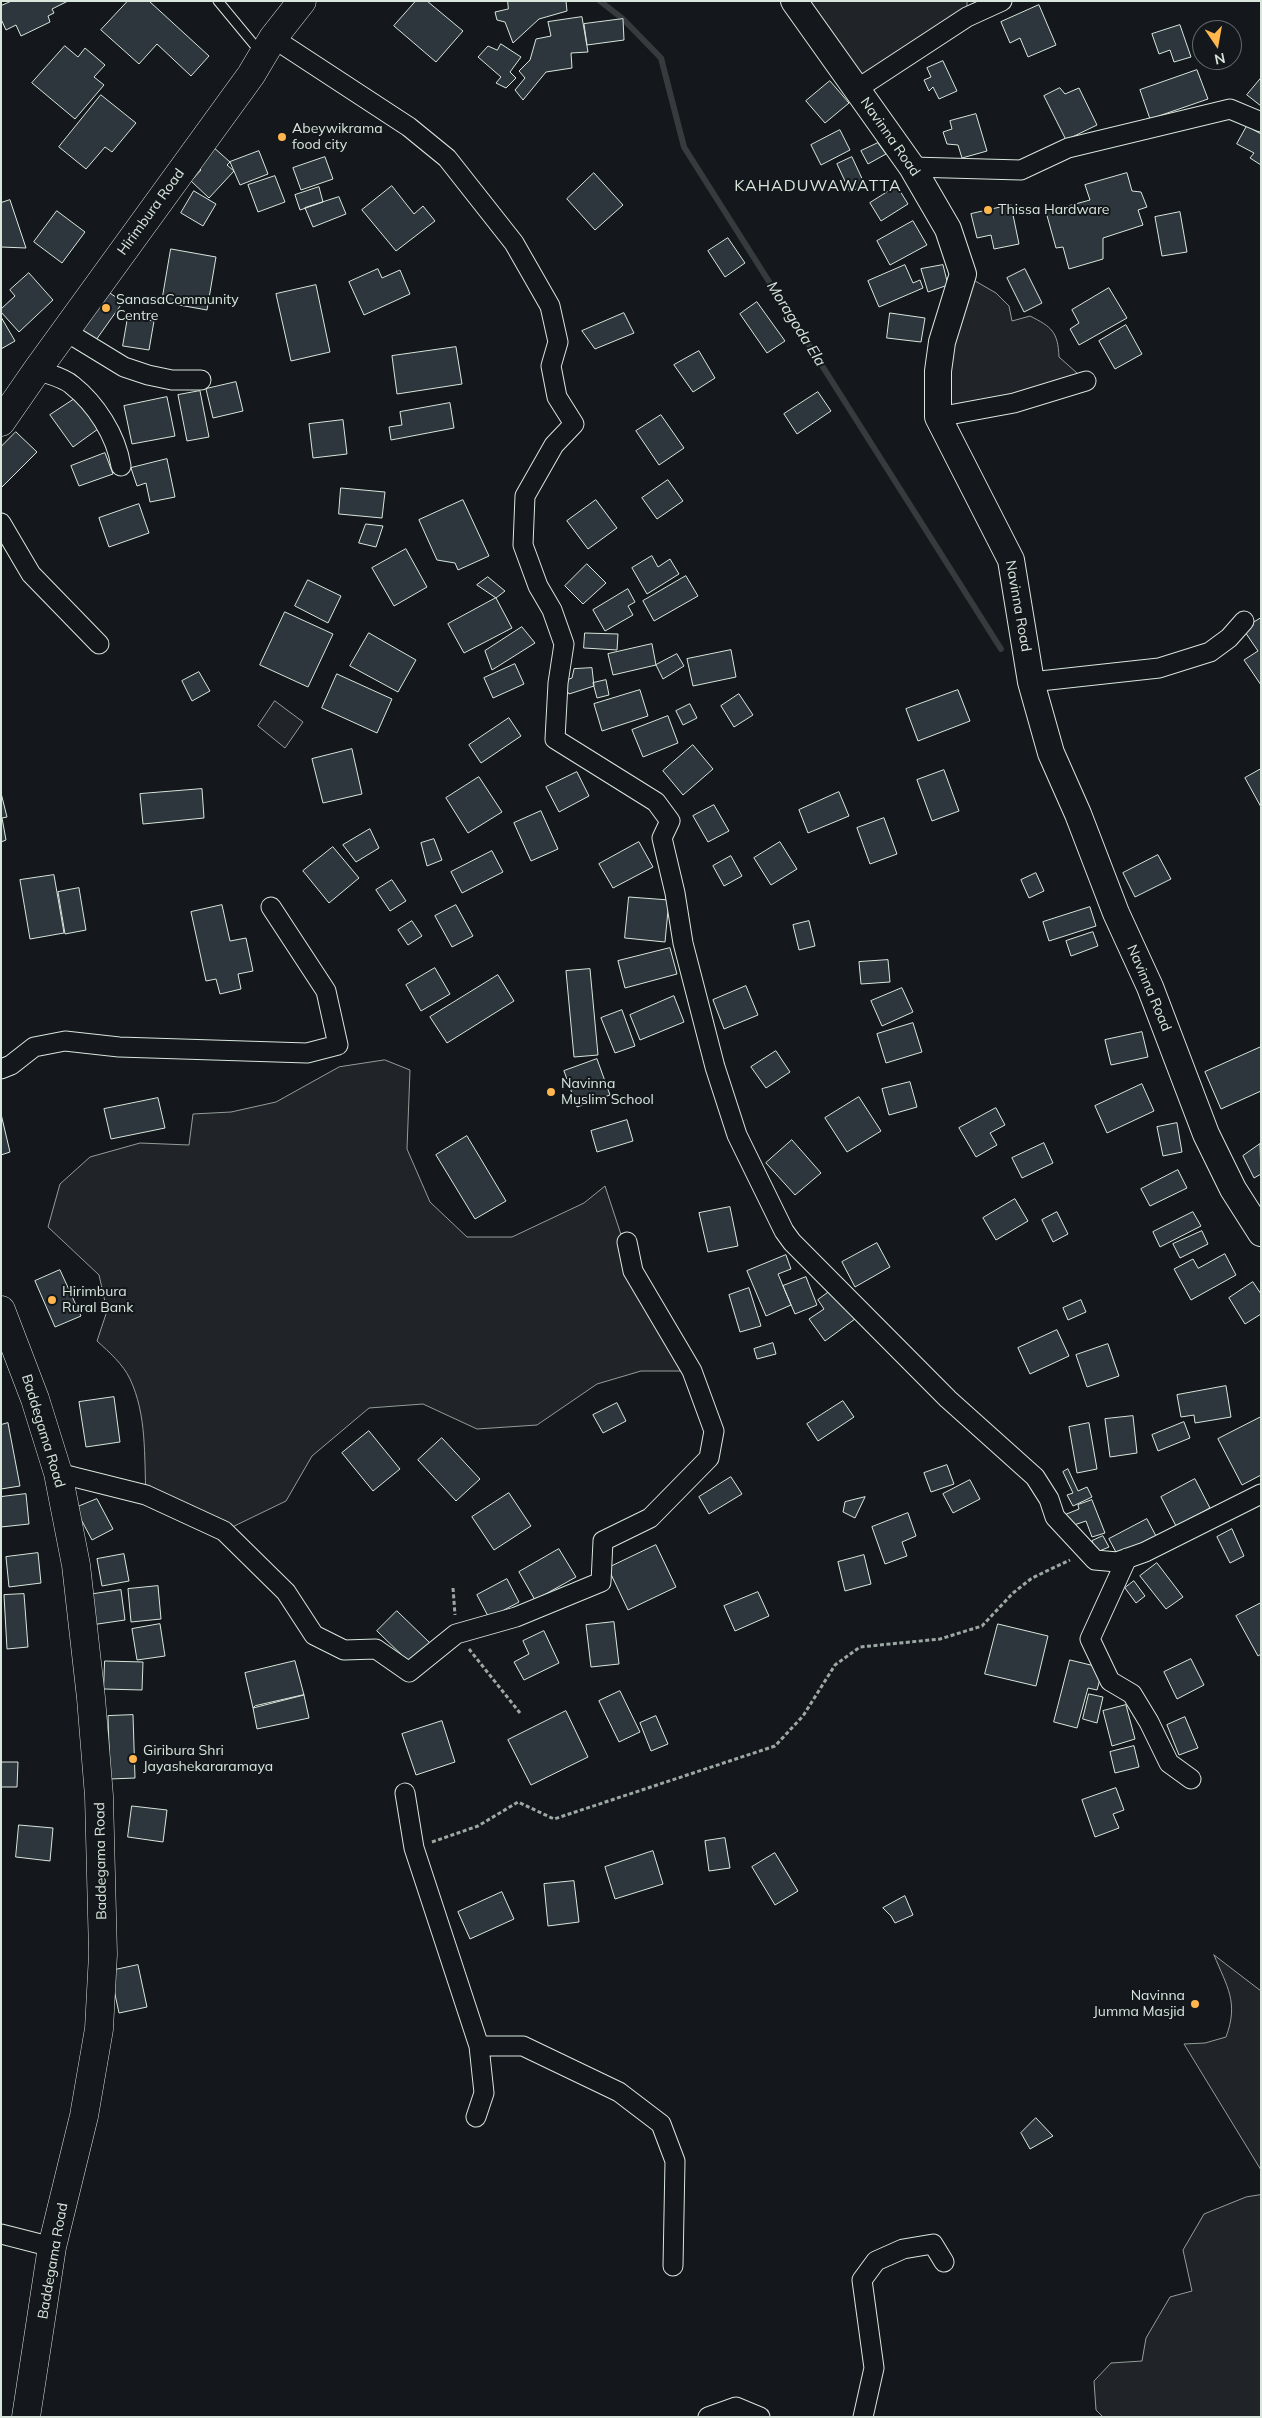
<!DOCTYPE html>
<style>
body{margin:0}
#map{position:relative;width:1262px;height:2418px;overflow:hidden;background:#14181c;font-family:Mulish,sans-serif}
canvas{display:block}
.frame{position:absolute;inset:0;border:2px solid #d8e6dc;pointer-events:none}
.north{position:absolute;left:1192px;top:20px;width:50px;height:50px;box-sizing:border-box;background:#14181c;border:1px solid #626a69;border-radius:50%;rotate:168deg;font-size:14px;font-weight:700;line-height:20px;text-align:center;color:#d8e6dc}
.north::after{content:'';display:block;margin:auto;width:18px;height:22px;background:#ffb74d;clip-path:polygon(50% 0,100% 100%,50% 72%,0 100%)}
</style>
<div id="map">
<canvas width="1262" height="2418"></canvas>
<div class="frame"></div>
<div class="north">N</div>
</div>
<script>
const c = document.querySelector('canvas').getContext('2d');
c.lineJoin = 'round';
function paint(path, color) {
  c.fillStyle = color;
  c.fill(path, 'evenodd');
}
function trace(path, color, width, dash) {
  c.strokeStyle = color;
  c.lineWidth = width;
  c.lineCap = dash ? 'butt' : 'round';
  c.setLineDash(dash || []);
  c.stroke(path);
}
function drawText(font, color, halo, rows, align = 'center') {
  c.font = font + ' Mulish,sans-serif';
  c.lineWidth = 4;
  c.setLineDash([]);
  c.textBaseline = 'middle';
  c.strokeStyle = halo;
  c.fillStyle = color;
  for (const [text, x, y, turn = 0] of rows) {
    c.save();
    c.translate(x, y);
    c.rotate((+turn || 0) * Math.PI / 180);
    c.textAlign = isNaN(turn) ? turn : align;
    if (halo) c.strokeText(text, 0, 0);
    c.fillText(text, 0, 0);
    c.restore();
  }
}
const green = new Path2D(`
 M794,1H967V17L857,89Z
 M963,274L996,293L1009,306L1012,321L1030,316C1052,327 1058,332 1059,357L1086,381L938,417Z
 M275,701L303,722L285,748L258,726Z
 M385,1060L410,1070L407,1149L430,1202L467,1237H512L584,1203L605,1186L633,1271L692,1371H641L597,1384L537,1425L477,1429L423,1404L369,1408L312,1456L286,1501L224,1531L146,1495C144,1456 147,1415 130,1379C123,1364 109,1352 97,1341L107,1311L99,1275L48,1227L60,1184L90,1157L140,1143L189,1145L193,1114L231,1112L276,1102L339,1067Z
 M1214,1955L1261,1991V2170L1184,2044L1205,2043L1226,2037C1239,2002 1227,1987 1214,1955Z
 M1261,2195V2417H1103L1096,2410L1094,2381L1111,2363L1142,2361L1146,2338L1170,2297L1192,2291L1183,2250L1204,2214L1246,2197Z`);
const stream = new Path2D(`
 M600,1L623,19L661,58L684,147L1001,649`);
const building = new Path2D(`
 M12,1H68L52,9L54,13L48,16L50,22L21,36L16,25L6,30L1,19V6Z
 M128,1H149L209,56L191,76L157,44L139,64L101,30Z
 M416,1H427L463,31L436,62L394,26Z
 M508,1H566L567,11L539,19L513,43L505,22L497,20L495,12L508,9Z
 M1039,5L1056,45L1028,57L1020,38L1010,43L1001,22Z
 M582,17L588,52L571,53L572,68L546,72L523,100L515,90L525,78L519,71L530,60L536,39L551,36L548,22Z
 M623,19L624,40L587,45L584,24Z
 M1180,25L1191,57L1174,62L1170,50L1159,54L1152,34Z
 M501,44L521,57L510,72L516,78L506,88L496,83L501,77L478,57L488,46L497,50Z
 M65,46L78,57L85,48L105,65L94,77L104,85L75,119L32,83Z
 M943,61L957,91L939,99L933,87L929,91L924,80L931,77L927,68Z
 M1197,70L1208,99L1150,119L1140,90Z
 M1261,78V106L1247,95Z
 M830,81L849,103L825,123L806,101Z
 M1060,88L1065,94L1079,88L1097,125L1066,140L1044,96Z
 M101,95L136,123L112,152L105,147L86,169L59,147Z
 M976,114L987,151L962,158L958,145L947,144L943,132L952,129L950,121Z
 M1247,126L1261,134V165L1250,158L1254,153L1237,144Z
 M840,130L850,150L821,165L811,145Z
 M878,143L886,154L868,164L861,151Z
 M212,146L230,162L227,165L234,171L209,198L191,181L201,170L195,164Z
 M259,151L268,174L240,185L230,162Z
 M325,157L333,179L301,190L293,168Z
 M852,157L865,185L850,192L837,164Z
 M594,173L623,205L595,230L567,199Z
 M1127,173L1132,191L1141,192L1147,207L1138,210L1143,225L1103,238V259L1069,269L1063,247L1056,248L1046,212L1090,200L1085,185Z
 M275,176L285,202L258,212L248,185Z
 M392,186L414,214L423,206L435,221L396,251L362,210Z
 M897,186L908,204L881,221L870,203Z
 M319,187L323,202L300,210L295,195Z
 M194,191L216,204L203,226L181,213Z
 M339,197L346,214L313,227L305,208Z
 M10,200L26,248L1,247V203Z
 M1011,205L1019,244L994,249L991,235L977,238L971,214Z
 M57,211L85,232L62,263L34,242Z
 M1180,212L1187,252L1162,256L1155,217Z
 M913,221L927,245L890,265L877,241Z
 M728,238L745,263L725,277L708,251Z
 M171,249L216,257L207,310L162,302Z
 M905,265L913,283L920,280L923,288L879,307L868,281Z
 M943,265L948,285L928,292L921,269Z
 M378,269L382,278L400,270L410,294L364,315L349,282Z
 M1025,269L1042,303L1024,312L1007,278Z
 M29,273L53,300L19,332L1,312V309L15,296L10,290Z
 M316,285L330,352L291,361L276,294Z
 M101,287L123,302L96,340L75,325Z
 M1109,288L1127,318L1079,345L1070,329L1079,323L1072,310Z
 M757,302L785,341L767,353L740,314Z
 M624,313L634,333L595,349L582,331Z
 M890,313L925,318L921,342L887,338Z
 M1,317L15,341L1,349Z
 M128,317L154,321L149,350L123,346Z
 M1126,325L1142,354L1115,369L1099,341Z
 M456,347L462,384L397,394L392,356Z
 M699,351L715,378L693,392L674,365Z
 M236,382L243,411L213,418L206,389Z
 M200,391L209,437L187,441L178,395Z
 M818,392L831,411L797,434L784,414Z
 M167,397L175,436L132,444L124,406Z
 M76,398L98,429L73,447L50,415Z
 M450,403L454,428L391,440L389,427L402,425L400,412Z
 M661,415L684,448L659,465L636,431Z
 M343,420L347,454L313,458L309,424Z
 M16,432L37,452L1,488V447Z
 M105,453L113,474L79,486L71,466Z
 M167,459L175,497L150,502L146,483L137,486L131,468Z
 M668,480L683,501L657,519L642,498Z
 M341,488L385,492L382,518L339,514Z
 M463,500L489,556L458,570L455,563L437,560L419,520Z
 M596,500L617,528L588,549L567,521Z
 M139,504L149,533L109,547L99,518Z
 M366,524L383,526L376,547L359,543Z
 M406,549L427,587L394,606L372,568Z
 M652,556L658,567L670,559L679,574L647,594L632,568Z
 M587,564L606,583L583,604L565,586Z
 M686,576L698,596L654,621L643,601Z
 M488,577L505,591L496,598L477,585Z
 M308,580L341,596L328,623L295,606Z
 M628,589L635,602L628,606L633,615L605,631L593,610Z
 M496,598L512,628L464,653L448,624Z
 M285,612L333,634L308,687L260,665Z
 M1261,618V685L1244,660L1258,651L1243,629Z
 M522,627L535,643L492,670L485,651Z
 M369,633L416,660L398,692L350,666Z
 M585,633L618,634L617,650L584,648Z
 M652,644L656,665L613,675L608,654Z
 M731,650L736,677L693,686L687,659Z
 M677,654L684,666L663,679L656,665Z
 M515,664L524,684L493,698L484,678Z
 M592,668L594,686L569,694L561,682L572,678L574,669Z
 M199,672L210,691L192,701L182,681Z
 M337,674L392,699L377,733L322,708Z
 M606,680L609,695L597,698L593,683Z
 M640,690L648,716L602,731L594,704Z
 M958,690L970,721L918,741L906,709Z
 M739,694L753,715L734,727L721,706Z
 M690,704L697,718L683,725L676,711Z
 M668,716L678,743L643,757L632,730Z
 M509,718L521,736L481,763L469,745Z
 M693,745L713,769L683,795L663,771Z
 M352,749L362,794L323,803L312,759Z
 M1261,769V807L1245,778Z
 M944,770L959,811L932,821L917,780Z
 M577,772L589,796L559,812L546,787Z
 M479,777L502,812L468,833L446,798Z
 M202,789L204,818L143,824L140,794Z
 M839,792L849,816L808,833L799,810Z
 M1,793L7,817L2,818L6,840L1,842Z
 M714,805L729,831L708,842L693,816Z
 M541,811L558,849L531,861L514,823Z
 M884,818L897,854L870,864L857,828Z
 M370,829L379,848L356,862L343,845Z
 M434,839L442,860L427,866L421,843Z
 M639,842L653,867L613,888L599,864Z
 M780,842L797,869L771,885L754,858Z
 M333,847L359,878L329,903L303,871Z
 M492,851L503,872L462,893L451,872Z
 M1158,855L1171,879L1135,897L1123,873Z
 M731,856L742,876L724,886L713,866Z
 M1036,873L1044,891L1029,898L1021,880Z
 M54,875L64,933L30,939L20,880Z
 M392,880L406,901L390,911L376,890Z
 M79,888L86,930L65,934L58,892Z
 M629,897L669,900L665,942L625,938Z
 M222,905L230,941L246,938L253,971L238,974L241,989L220,994L216,979L206,981L191,912Z
 M456,905L473,936L452,947L435,916Z
 M1090,907L1096,926L1049,941L1043,922Z
 M412,921L422,936L408,945L398,930Z
 M809,921L815,946L799,950L793,925Z
 M1093,932L1098,946L1071,956L1066,941Z
 M670,948L677,974L625,988L618,961Z
 M888,960L890,982L861,984L859,962Z
 M435,968L450,994L421,1011L406,985Z
 M590,969L598,1055L574,1057L566,971Z
 M498,975L514,1001L447,1043L430,1017Z
 M746,986L758,1015L724,1029L713,1000Z
 M902,988L913,1012L882,1026L871,1001Z
 M674,996L684,1022L640,1040L630,1015Z
 M622,1010L635,1046L615,1053L601,1018Z
 M913,1023L922,1052L886,1063L877,1034Z
 M1142,1032L1148,1057L1111,1065L1105,1040Z
 M1261,1047V1091L1221,1109L1205,1072Z
 M776,1051L790,1072L766,1088L751,1067Z
 M597,1059L610,1095L577,1107L564,1071Z
 M910,1082L917,1107L889,1115L882,1089Z
 M1142,1084L1154,1111L1107,1133L1095,1106Z
 M859,1097L881,1131L847,1152L825,1118Z
 M158,1098L165,1128L111,1139L104,1109Z
 M996,1108L1005,1125L990,1133L997,1145L976,1157L959,1128Z
 M1,1114L10,1152L1,1155Z
 M627,1120L633,1141L597,1152L591,1131Z
 M1177,1123L1182,1152L1163,1156L1157,1127Z
 M467,1136L506,1201L475,1219L436,1155Z
 M792,1140L821,1173L795,1195L766,1163Z
 M1044,1143L1053,1163L1022,1178L1012,1158Z
 M1260,1144L1261,1174L1254,1178L1243,1156Z
 M1178,1170L1187,1188L1150,1206L1141,1189Z
 M1015,1199L1028,1221L996,1240L983,1218Z
 M730,1207L738,1246L708,1252L699,1213Z
 M1057,1212L1068,1234L1053,1242L1042,1220Z
 M1193,1212L1201,1226L1160,1247L1153,1232Z
 M1202,1231L1208,1244L1180,1258L1173,1244Z
 M877,1243L890,1267L855,1287L842,1262Z
 M1225,1254L1236,1275L1191,1300L1174,1269L1193,1259L1198,1268Z
 M786,1255L791,1269L778,1274L791,1305L766,1316L747,1271Z
 M60,1270L81,1316L55,1327L35,1281Z
 M806,1277L817,1305L795,1314L783,1286Z
 M1253,1282L1261,1294V1314L1245,1324L1229,1298Z
 M749,1288L761,1326L740,1332L729,1295Z
 M833,1289L855,1319L825,1341L809,1319L824,1309L818,1300Z
 M1081,1300L1086,1312L1068,1320L1063,1308Z
 M1057,1330L1069,1356L1030,1374L1018,1348Z
 M773,1343L776,1354L757,1359L754,1349Z
 M1108,1344L1119,1376L1087,1387L1076,1355Z
 M1226,1386L1231,1417L1195,1423L1194,1415L1181,1417L1177,1395Z
 M114,1397L120,1442L86,1447L79,1402Z
 M843,1401L854,1417L818,1441L807,1424Z
 M617,1403L626,1421L603,1433L593,1415Z
 M1133,1416L1137,1453L1110,1457L1105,1419Z
 M1261,1417V1475L1242,1485L1218,1439Z
 M1184,1422L1190,1438L1158,1451L1152,1435Z
 M8,1423L20,1486L1,1489V1425Z
 M1089,1423L1097,1469L1077,1473L1069,1427Z
 M369,1431L400,1469L373,1491L342,1453Z
 M442,1438L480,1479L456,1501L418,1460Z
 M947,1465L954,1484L931,1492L924,1473Z
 M1068,1469L1078,1491L1087,1487L1092,1497L1073,1506L1067,1495L1073,1493L1063,1472Z
 M731,1477L742,1494L709,1514L699,1497Z
 M1195,1479L1210,1508L1176,1526L1161,1497Z
 M970,1480L980,1499L953,1513L943,1494Z
 M509,1493L531,1526L494,1550L472,1517Z
 M26,1494L29,1524L1,1527V1497Z
 M865,1497L855,1518L843,1512L845,1502Z
 M97,1499L113,1529L92,1540L75,1508Z
 M1092,1500L1105,1533L1092,1537L1086,1521L1068,1527L1064,1515L1079,1509L1078,1505Z
 M908,1513L916,1536L902,1542L907,1556L885,1564L872,1527Z
 M1147,1519L1156,1536L1118,1556L1109,1539Z
 M1232,1529L1244,1556L1230,1563L1217,1537Z
 M1103,1536L1109,1547L1097,1552L1092,1541Z
 M656,1545L676,1587L628,1610L608,1568Z
 M559,1549L576,1577L535,1600L519,1572Z
 M38,1553L41,1583L9,1587L6,1557Z
 M124,1554L129,1581L102,1586L97,1559Z
 M864,1555L871,1584L845,1591L838,1562Z
 M1157,1563L1183,1597L1166,1609L1140,1576Z
 M507,1579L519,1602L489,1618L477,1595Z
 M1134,1581L1145,1596L1136,1603L1125,1588Z
 M158,1586L161,1619L131,1622L128,1589Z
 M121,1590L125,1620L91,1625L87,1595Z
 M758,1592L769,1616L735,1631L724,1606Z
 M24,1594L28,1647L7,1649L4,1595Z
 M1261,1603V1654L1258,1656L1236,1616Z
 M397,1611L430,1643L410,1663L377,1631Z
 M614,1622L619,1664L591,1667L586,1625Z
 M160,1624L165,1656L137,1660L132,1629Z
 M998,1624L1048,1636L1036,1686L985,1674Z
 M544,1631L559,1663L524,1680L514,1662L529,1654L523,1641Z
 M1191,1659L1204,1685L1177,1699L1164,1672Z
 M1070,1660L1103,1668L1097,1690L1088,1688L1077,1728L1054,1722Z
 M105,1661L143,1662L142,1690L104,1689Z
 M295,1661L304,1695L253,1708L245,1673Z
 M620,1691L640,1732L619,1742L599,1701Z
 M1089,1694L1103,1697L1097,1723L1083,1719Z
 M304,1695L309,1718L257,1729L253,1708L255,1706Z
 M1126,1705L1135,1739L1112,1746L1103,1711Z
 M566,1711L588,1757L531,1785L508,1740Z
 M133,1715L135,1778L110,1779L108,1716Z
 M656,1716L668,1744L651,1751L640,1723Z
 M1185,1717L1198,1748L1179,1755L1167,1725Z
 M442,1721L455,1762L416,1775L402,1734Z
 M1134,1746L1139,1767L1115,1773L1110,1752Z
 M1,1762H18L17,1787H1Z
 M1116,1788L1124,1810L1113,1814L1119,1828L1095,1837L1082,1800Z
 M132,1806L167,1810L163,1842L128,1837Z
 M19,1825L53,1828L50,1861L16,1857Z
 M725,1838L730,1868L709,1871L705,1841Z
 M653,1851L663,1884L615,1899L605,1867Z
 M775,1853L798,1891L775,1905L752,1867Z
 M574,1881L579,1922L548,1926L544,1884Z
 M502,1892L514,1919L470,1939L458,1912Z
 M905,1896L913,1915L895,1923L891,1916L883,1908Z
 M138,1965L147,2007L119,2013L110,1971Z
 M1036,2118L1053,2136L1030,2149L1021,2133Z`);
const path = new Path2D(`
 M453,1588L455,1615
 M469,1649L520,1713
 M432,1842L478,1826L518,1802L554,1819L775,1746L803,1716L835,1665L860,1647L940,1639L982,1626L1013,1593L1032,1578L1070,1560`);
const lane = new Path2D(`
 M218,1L261,53`);
const street = new Path2D(`
 M273,38L409,127L447,158L514,243L550,306L558,342L551,366L557,397L574,424L554,445L525,496L523,545L538,586L552,610L564,644L558,683L555,739L656,802L670,821L662,838L675,893L683,943L715,1067L737,1135L784,1231L792,1242L948,1399L1035,1477L1049,1499L1055,1517L1095,1560L1117,1562L1145,1552L1261,1494
 M857,89L967,17L1002,1
 M912,167L1021,170L1068,148L1230,109L1261,122
 M65,331L124,367L148,375L172,380H201
 M37,370C47,374 63,377 72,385C96,404 116,435 121,466
 M938,417L1014,403L1086,381
 M1,523L31,574L99,644
 M1031,682L1159,668L1210,652L1229,638L1244,621
 M1,1069L11,1065L34,1047L65,1041L119,1047L307,1053L338,1045L326,991L271,907
 M58,1473L146,1495L224,1531L286,1592L314,1635L344,1650L376,1649L409,1672L456,1634L516,1617L601,1582L603,1541L650,1518L709,1458L714,1431L692,1371L633,1271L627,1242
 M1127,1558L1090,1639L1110,1681L1132,1694L1149,1722L1169,1763L1191,1779
 M405,1793L414,1848L479,2046L484,2093L476,2117
 M479,2046H523L619,2092L661,2124L675,2161L673,2266
 M1,2234L52,2247
 M708,2417L736,2407L760,2417
 M863,2417L874,2368L862,2280L876,2261L903,2249L933,2244L944,2262`);
const secondary = new Path2D(`
 M794,1L912,167L948,229L963,274L942,342L938,371V417L1011,560L1031,682L1051,753L1078,814L1116,913L1150,987L1206,1134L1233,1189L1261,1233`);
const primary = new Path2D(`
 M1,422L37,370L251,75L273,38L302,1
 M1,1310L35,1399L58,1473L76,1565L91,1698L99,1796L103,1954L99,2029L84,2116L52,2247L26,2417`);
const markers = [
 [282,137,5,"#ffb74d"],
 [988,210,5,"#ffb74d"],
 [106,308,5,"#ffb74d"],
 [551,1092,5,"#ffb74d"],
 [52,1300,5,"#ffb74d"],
 [133,1759,5,"#ffb74d"],
 [1195,2004,5,"#ffb74d"]
];
const poiNames = [
 ["Abeywikrama",292,129],
 ["food city",292,145],
 ["Thissa Hardware",998,210],
 ["SanasaCommunity",116,300],
 ["Centre",116,316],
 ["Navinna",561,1084],
 ["Muslim School",561,1100],
 ["Hirimbura",62,1292],
 ["Rural Bank",62,1308],
 ["Giribura Shri",143,1751],
 ["Jayashekararamaya",143,1767],
 ["Navinna",1185,1996,"right"],
 ["Jumma Masjid",1185,2012,"right"]
];
const streetNames = [
 ["Navinna Road",890,137,55],
 ["Hirimbura Road",151,212,-54],
 ["Navinna Road",1018,606,80],
 ["Navinna Road",1149,988,67],
 ["Baddegama Road",43,1431,73],
 ["Baddegama Road",101,1861,-91],
 ["Baddegama Road",53,2261,-80]
];
const waterNames = [
 ["Moragoda Ela",796,324,58]
];
const quarterNames = [
 ["KAHADUWAWATTA",818,186]
];
paint(green, '#202428');
trace(green, '#939e99', 1);
trace(stream, '#363b3e', 6);
paint(building, '#2c363c');
trace(building, '#d8e6dc', 1);
trace(lane, '#d8e6dc', 11);
trace(street, '#d8e6dc', 21);
trace(secondary, '#d8e6dc', 28);
trace(primary, '#d8e6dc', 29);
trace(path, '#9da8a2', 3, [4, 2.5]);
trace(lane, '#14181c', 9);
trace(street, '#14181c', 19);
trace(secondary, '#14181c', 26);
trace(primary, '#14181c', 28);
for (const [x, y, r, color] of markers) {
  const dot = new Path2D();
  dot.arc(x, y, r, 0, 2 * Math.PI);
  c.fillStyle = color;
  c.fill(dot);
  trace(dot, '#14181c', 2);
}
drawText('14px', '#d8e6dc', '#14181c', poiNames, 'left');
drawText('14px', '#d8e6dc', '#14181c', streetNames);
drawText('italic 15px', '#d8e6dc', '#14181c', waterNames);
c.letterSpacing = '1px';
drawText('16px', '#d8e6dc', '#14181c', quarterNames);
c.letterSpacing = '0px';
</script>
